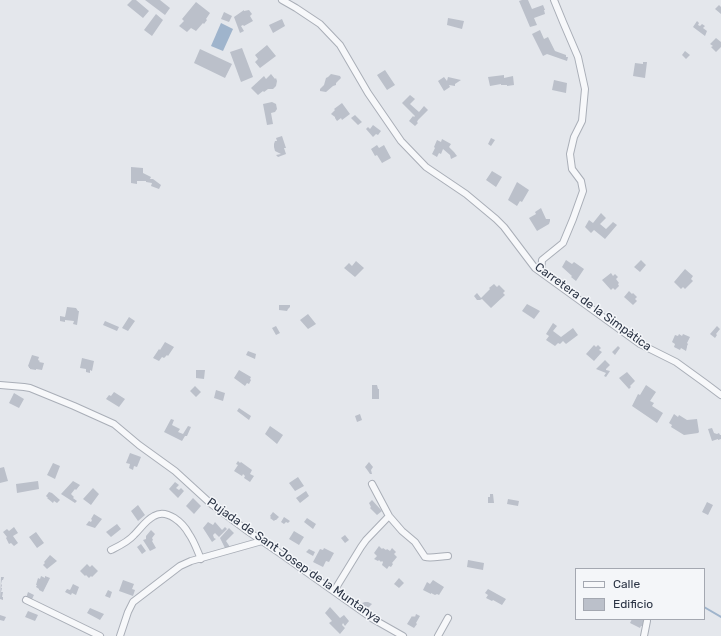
<!DOCTYPE html>
<meta charset="utf-8">
<style>
body{margin:0}
#map{position:relative;width:721px;height:636px;overflow:hidden;background:#e4e7ec;font-family:Rubik,sans-serif}
canvas{display:block}
.legend{position:absolute;left:575px;top:568px;width:130px;height:52px;box-sizing:border-box;background:#f4f6f9;border:1px solid #a4a8b1;margin:0;padding:5px 7px;list-style:none;font-size:12px;color:#2b3445}
.legend li{display:flex;align-items:center;gap:8px;height:20px}
.legend b{width:20px;border:1px solid #a4a8b1}
</style>
<div id="map">
<canvas width="721" height="636"></canvas>
<ul class="legend">
<li><b style="height:5px;background:#f7f8fa"></b>Calle</li>
<li><b style="height:11px;background:#bbc0ca"></b>Edificio</li>
</ul>
</div>
<script>
const c = document.querySelector('canvas').getContext('2d');
c.lineJoin = 'round';
function paint(path, color) {
  c.fillStyle = color;
  c.fill(path, 'evenodd');
}
function trace(path, color, width, dash) {
  c.strokeStyle = color;
  c.lineWidth = width;
  c.lineCap = dash ? 'butt' : 'round';
  c.setLineDash(dash || []);
  c.stroke(path);
}
function drawText(font, color, halo, rows, align = 'center') {
  c.font = font + ' Rubik,sans-serif';
  c.lineWidth = 3;
  c.setLineDash([]);
  c.textBaseline = 'middle';
  c.strokeStyle = halo;
  c.fillStyle = color;
  for (const [text, x, y, turn = 0] of rows) {
    c.save();
    c.translate(x, y);
    c.rotate((+turn || 0) * Math.PI / 180);
    c.textAlign = isNaN(turn) ? turn : align;
    if (halo) c.strokeText(text, 0, 0);
    c.fillText(text, 0, 0);
    c.restore();
  }
}
const water = new Path2D(`
 M221,23L233,29L223,51L211,46Z`);
const stream = new Path2D(`
 M704,607L721,617`);
const building = new Path2D(`
 M132,0H136L149,11L143,18L127,5Z
 M145,0H160L170,8L165,15Z
 M522,0H528L532,9L543,5L545,10H544L545,14L534,18L537,25L530,27L519,1Z
 M196,2L210,13L206,19L207,20L204,24L203,23L196,31L191,28L187,32L179,26L184,21L182,19Z
 M719,5L721,7V14L715,9Z
 M244,10V11L249,10L252,14L250,16L253,21L244,26L243,25L241,26L244,31L240,33L234,17Z
 M224,12L232,16L229,22L221,19Z
 M156,14L163,20L152,36L144,30Z
 M448,18L464,21L462,29L447,25Z
 M282,19L285,26L273,33L269,25Z
 M697,21L699,23L698,25L700,26L702,24L705,26L703,28L707,31L705,36L693,27Z
 M540,30L544,39L548,37L555,51L566,55V57H568L567,61L547,54L543,56L532,34Z
 M716,38L721,42V47L716,52L711,47L713,46L710,44Z
 M267,45L276,56L260,68L255,62L258,59L255,55Z
 M242,48L253,77L241,82L230,52Z
 M200,49L232,64L225,78L194,63Z
 M685,51L690,55L686,59L682,55Z
 M643,62H647L645,78L633,76L635,63L643,64Z
 M385,70L395,85L387,90L377,75Z
 M271,74L275,79L276,78L277,81L276,86L273,89H268L264,92L263,91L258,95L251,88L264,76L266,79Z
 M331,74L340,76L341,78L336,83V85L333,86L326,92L320,91V89L324,85L326,78L328,77Z
 M504,75V78L513,76L514,85L507,86V85H501V84L490,86L488,77Z
 M444,77L447,81L448,77L461,80L455,84V86L449,85L450,87L444,91L438,81Z
 M554,80L567,83L566,93L552,90Z
 M410,95L415,99L410,104L419,112L424,106L428,110L418,120L417,122L418,123L415,126L409,121L413,116L414,117L415,116L402,103Z
 M272,102L276,104L277,109L275,112L271,113L273,124L267,125L263,104Z
 M342,103L350,114L342,120L341,118L337,121L335,118V117L331,114L335,110L334,109Z
 M355,115L362,122L358,125L351,118Z
 M373,125L381,131L378,135L376,134L373,137L366,129L368,127L370,129Z
 M282,136L286,148H284L286,154L278,157L276,155L281,154L275,151L274,147V144L275,141H277L276,138Z
 M491,138L495,140L491,146L488,144Z
 M442,139L451,144L449,147L454,152L457,156L451,159L450,155L443,149L441,154L439,153L437,157L432,154L435,148L434,147L437,140L441,142Z
 M377,145L379,148L384,145L391,158L382,163L377,155L375,156L371,149Z
 M131,167L143,168V173L151,177L150,179H153L161,185L159,189L151,186L152,183L146,182V181H137V184L131,183Z
 M492,171L502,177L496,187L486,180Z
 M517,182L529,190L522,202L520,201L517,206L508,200Z
 M541,208L546,219H550V221L549,224L537,231L529,218L536,214L535,212Z
 M601,213L606,218L600,224L606,229L613,222L617,225L605,239L594,230L591,233L585,227L589,220L593,223Z
 M566,260L572,264L574,262L584,269L576,281L571,277L572,276L562,267Z
 M641,260L646,265L640,272L634,267Z
 M356,261L364,268L355,277L344,268L349,263L352,266Z
 M685,269L693,276L691,279L693,281L685,289L683,287L681,289L674,282Z
 M611,273L613,276L615,274L618,277L616,279L619,283L618,284L619,286L615,290L613,288L611,290L602,280Z
 M494,284L497,287L499,285L505,291L503,293L505,295L491,308L482,299L480,300H477L474,296L477,293L481,298L490,289L489,288Z
 M629,291L632,294L633,293L637,297L635,299L637,301L633,305L624,297Z
 M527,304L540,311L534,319L522,311Z
 M279,305H290V307L288,309L287,311L279,310Z
 M67,307L76,308L78,311H79L77,325L73,324L74,321L65,320V322L60,321V316L65,317Z
 M308,314L316,324L308,329L300,320Z
 M129,317L135,321L128,331L122,328Z
 M105,321L119,327L117,331L103,325Z
 M553,323L557,326L553,331L561,337L573,328L578,335L566,344L563,341L560,344L558,343L555,346L546,340L549,336L546,334Z
 M276,326L280,333L276,335L272,328Z
 M717,326L720,329L716,334L717,335L715,338L710,334Z
 M679,334L682,336L683,334L690,337L687,343L688,344L687,346V347L686,351L681,348L680,350L674,347L675,344L672,342L675,335L678,336Z
 M165,342L174,347L168,356L167,355L164,358L162,357L159,361L153,358L159,349L160,350Z
 M594,345L596,347L598,345L601,348L599,350L602,352L594,361L586,354Z
 M618,346L620,348L615,355L612,352Z
 M248,351L256,354L255,359L246,355Z
 M32,355L39,357L38,360L40,361L39,362L44,363L42,370L36,369V370L30,369V368H29V367L28,366Z
 M82,358L94,361L92,371L90,370V373L86,372V369L80,368Z
 M605,360L610,365L606,369V370L610,371L606,377L604,376L606,373L596,369Z
 M196,370H205L204,379L196,378Z
 M239,370L251,377L250,379L251,380L249,384L247,383L245,386L234,378Z
 M627,372L635,381L630,386L631,387L629,389L619,378Z
 M372,385H377L378,389H379V399H372Z
 M646,385L656,392L650,401L654,403L652,406L663,413L657,423L632,406L638,394L640,395Z
 M195,386L201,392L196,397L190,391Z
 M216,390L225,393L223,401L214,398Z
 M114,392L125,399L119,407L106,399L109,395L111,396Z
 M14,393L24,399L19,408L9,403Z
 M239,408L251,416L249,420L237,411Z
 M360,414L362,420L357,422L355,416Z
 M674,414L678,417L679,415L687,420L697,419L699,432L698,433L684,435L671,427L672,425L669,423Z
 M171,419L174,420L172,425L180,429L178,432L183,434L188,426L191,427L187,436H185L182,441L164,432Z
 M270,426L283,435L277,444L265,434Z
 M712,428L714,433L717,434L719,433L720,435H721V439L718,440V439L712,441L708,429Z
 M130,453L141,457L137,467L134,466L133,470L129,468L130,464L126,463Z
 M238,461L240,463L241,462L252,470L250,474L254,476L250,482L244,478L245,476L243,474L242,476L234,471L238,465L236,464Z
 M369,462L373,467L371,470L372,474H370L368,471L365,467Z
 M53,463L60,466L55,479L47,475Z
 M4,467L8,481L0,483V468Z
 M298,477L304,486L295,491L289,483Z
 M38,481L39,489L17,493L16,484Z
 M73,481L80,485L76,490L75,489L71,494L74,497L73,498L77,501L75,503L61,494Z
 M175,482L179,485L176,488L179,490L181,488L184,491L178,498L169,489Z
 M93,488L99,494L91,505L83,499Z
 M306,491L309,496L300,503L296,498Z
 M49,492L52,493L60,500L57,503L54,501L53,503L47,498H48L46,496Z
 M490,494H493L494,503H488V497H490Z
 M193,498L201,506L194,514L186,506Z
 M508,499L519,501L518,506L507,504Z
 M372,500L382,511L377,515L370,508L371,507L369,503Z
 M707,502L713,505L708,515L702,512Z
 M138,505L145,515L138,521L131,511Z
 M273,512L279,517L276,520H275L274,521L270,518L271,517L270,516Z
 M94,514L102,519L95,528L86,525L89,521L91,522L92,520L91,519Z
 M284,517L290,521L288,523L286,522L284,524L281,522Z
 M307,518L316,524L313,529L304,522Z
 M208,522L213,525L215,522L222,530L225,527L227,529L219,537L215,533L213,535L214,538L216,539L212,542L203,528Z
 M117,524L121,529L111,537L106,532Z
 M14,527L18,533L13,536L18,543L14,546L11,543L9,544L6,538L7,537L3,532L7,529L9,531Z
 M229,528L234,533L226,541L230,547L225,548L220,538Z
 M151,530L155,534L152,538L153,540L152,541L156,548L150,551L143,540L146,539V536Z
 M294,531L304,537L299,545L289,539Z
 M36,532L44,543L37,548L29,537Z
 M345,535L349,540L345,543L341,538Z
 M141,544L146,551L142,554L137,547Z
 M379,546L382,549L383,548L386,550L387,549L390,551L392,548L396,552L394,554L397,557L392,563L393,564L391,567L389,566L387,569L382,565L383,562L382,561L381,562L379,560L378,561L374,559L377,556L374,553Z
 M324,548L334,553L329,562L326,561L323,567L313,562L320,549L323,550Z
 M309,549L315,552L313,556L306,552Z
 M50,555L57,561L47,569L43,565L45,563L44,562Z
 M468,560L484,563L483,570L467,567Z
 M87,564L90,567L92,565L98,571L92,577L91,576L89,578L86,575L85,576L80,571Z
 M41,576L45,578V576L50,578L43,592L39,590V589L36,587L37,585H36L38,578L40,579Z
 M1,577H4L3,580H2L1,584L2,585L1,588H2L1,592H3L2,597H3V600L0,599Z
 M399,578L404,583L399,588L394,584Z
 M123,580L134,584L132,589L135,590L133,596L119,591Z
 M433,580L444,587L439,595L437,594L435,595L431,593V594L423,590L427,582L430,584Z
 M73,584L79,587L76,595L72,593L71,595L65,592L67,589L70,590Z
 M488,589L506,599L502,605L493,600L492,601L486,598L488,595L485,593Z
 M108,590L112,592L110,598L105,596Z
 M28,592L34,595L31,601L26,598Z
 M365,602H368L372,604L368,608L367,607L365,608L362,603Z
 M330,607L340,618L344,615L349,621L345,626L343,623L342,625L345,628L340,634L329,623L332,621L325,613Z
 M90,608L104,614L100,620L87,613Z
 M28,611L38,615L35,621L25,617Z
 M416,614L420,616L416,623L417,624L414,628L407,624L412,616L413,617L414,616L415,617Z
 M0,615L6,617L4,621L0,620Z
 M632,619H643L644,620L643,626H641L640,628L630,623Z`);
const minor = new Path2D(`
 M282,0L296,8L320,24L340,45L368,93L401,141L426,167L466,194L496,219L504,227L535,268L640,344L676,362L705,383L721,395
 M541,272L542,260L563,243L573,219L583,191L581,181L572,169L570,154L574,137L582,121L585,89L578,57L563,22L554,0
 M0,385L24,387L30,388L74,406L114,424L139,445L175,471L210,503L249,532L281,554L373,619L403,636
 M372,484L389,516L402,531L415,542L425,557C431,559 441,556 448,556
 M111,550C119,546 128,542 134,535C141,528 146,520 154,516C167,508 183,523 189,534C194,541 197,550 201,559
 M334,591L361,547L366,540L389,516
 M26,600L100,636
 M120,636L128,612L133,602L180,566L191,561L262,541
 M438,636L448,618
 M644,636L647,621`);
const streetNames = [
 ["Carretera de la Simpàtica",593,307,36],
 ["Pujada de Sant Josep de la Muntanya",294,561,35]
];
paint(water, '#9fb4cc');
trace(stream, '#9fb4cc', 2);
paint(building, '#bbc0ca');
trace(minor, '#a9aeb7', 8);
trace(minor, '#f7f8fa', 6);
drawText('12px', '#2b3445', '#f4f6f9', streetNames);
</script>
